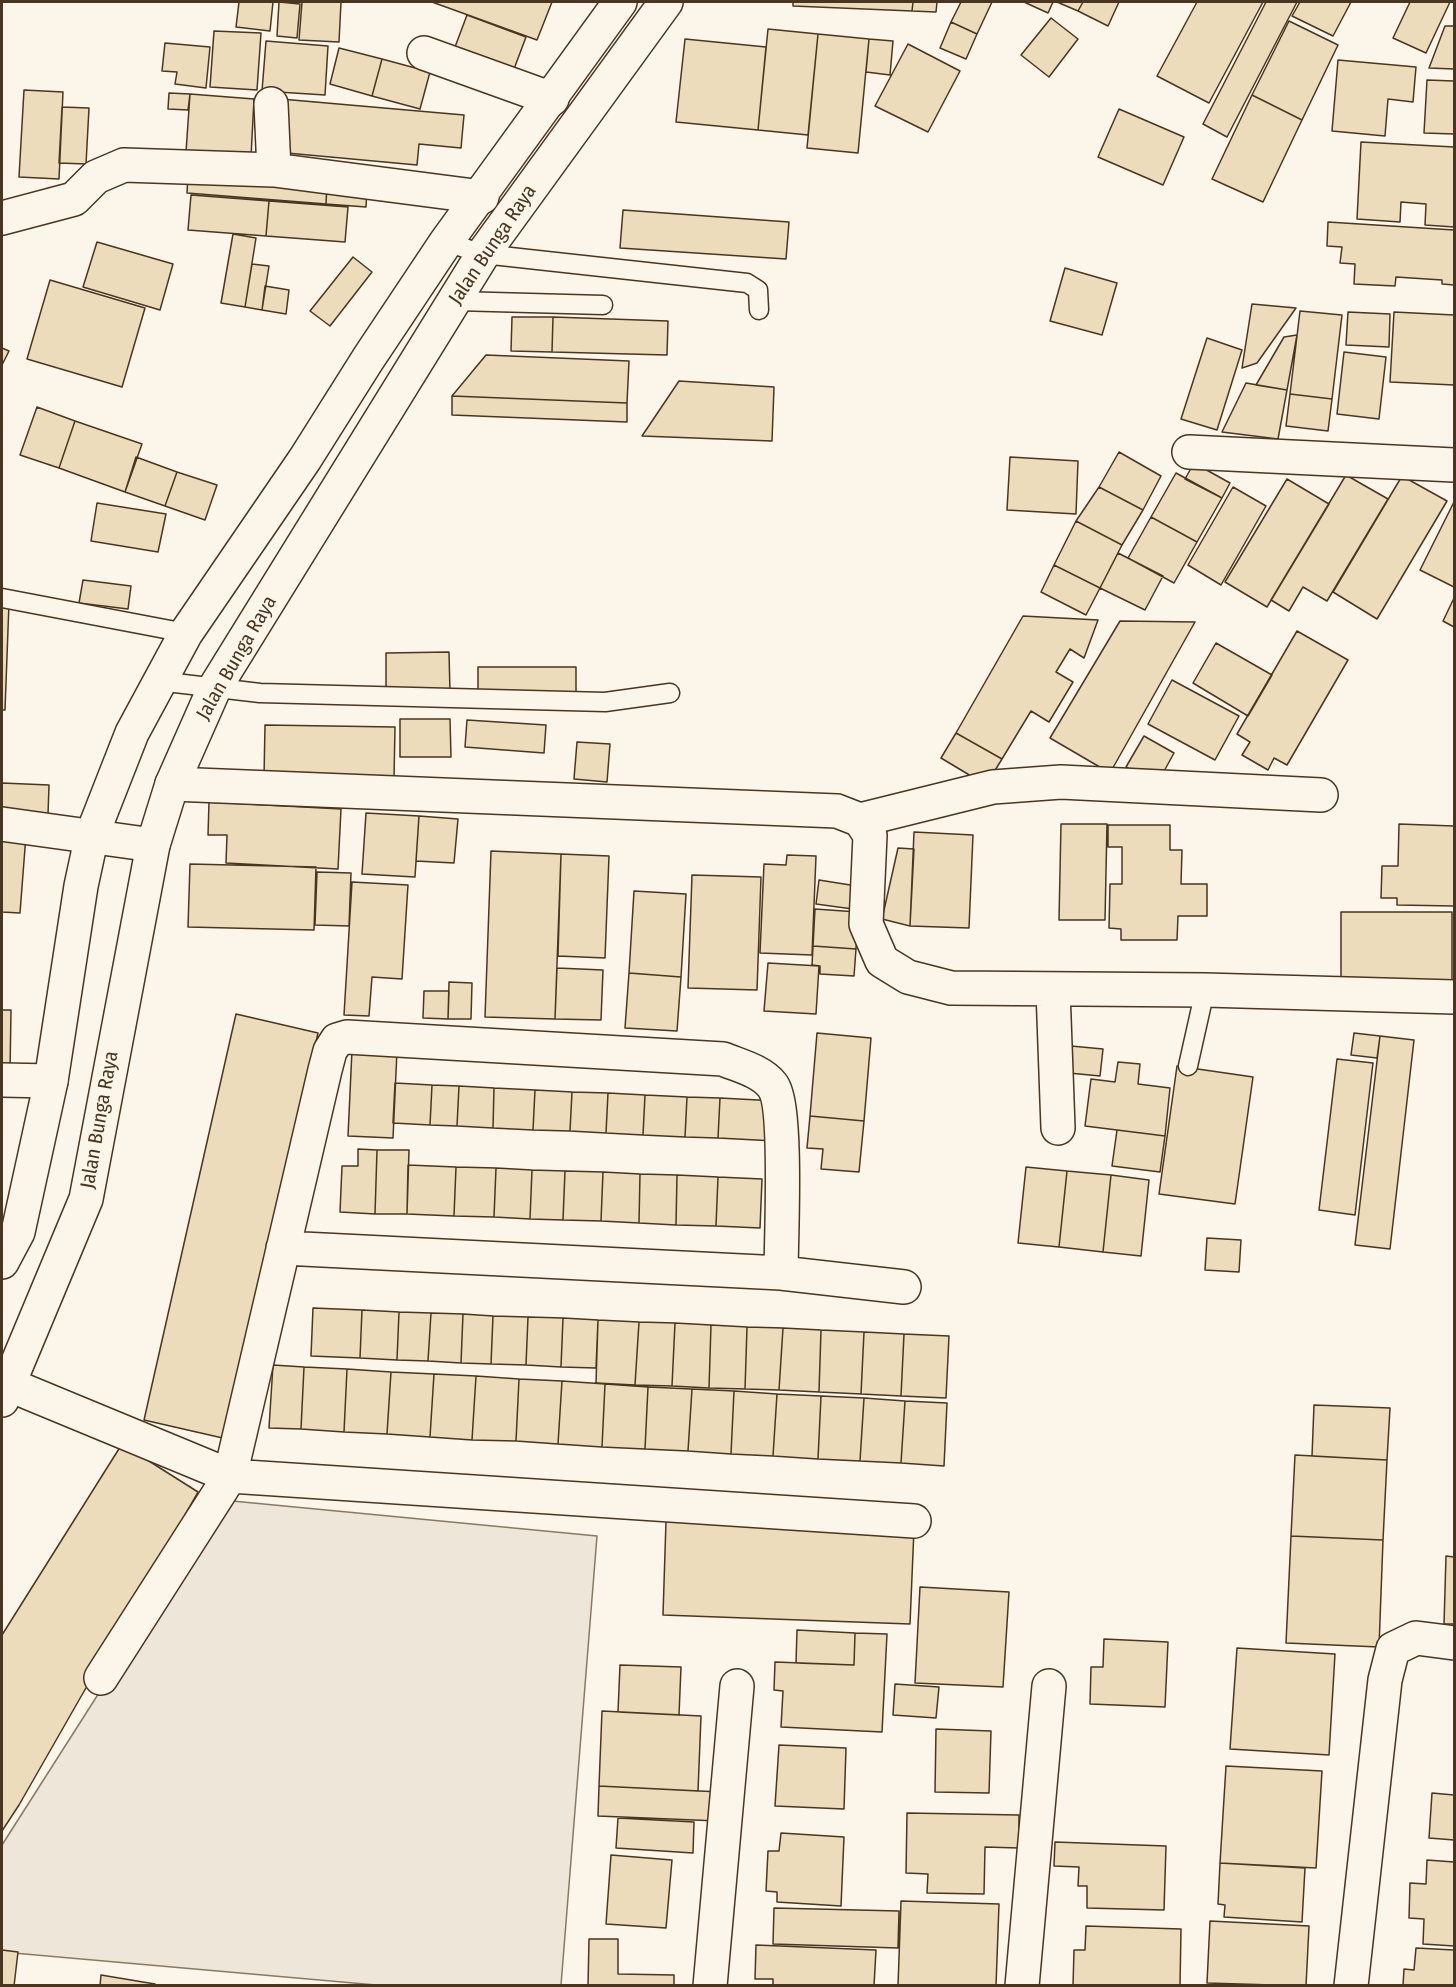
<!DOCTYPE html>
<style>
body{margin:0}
#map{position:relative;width:1456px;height:1987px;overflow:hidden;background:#fbf6e9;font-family:"Fira Sans Condensed",sans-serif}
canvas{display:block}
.frame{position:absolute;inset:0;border:3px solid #4a3520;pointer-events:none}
</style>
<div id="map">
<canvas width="1456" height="1987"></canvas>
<div class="frame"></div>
</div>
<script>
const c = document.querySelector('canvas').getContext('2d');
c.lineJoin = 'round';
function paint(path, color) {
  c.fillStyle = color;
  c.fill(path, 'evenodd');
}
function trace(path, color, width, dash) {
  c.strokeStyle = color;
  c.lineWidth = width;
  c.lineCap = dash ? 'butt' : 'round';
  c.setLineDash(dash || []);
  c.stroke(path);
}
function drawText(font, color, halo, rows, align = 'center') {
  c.font = font + ' "Fira Sans Condensed",sans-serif';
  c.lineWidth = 4.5;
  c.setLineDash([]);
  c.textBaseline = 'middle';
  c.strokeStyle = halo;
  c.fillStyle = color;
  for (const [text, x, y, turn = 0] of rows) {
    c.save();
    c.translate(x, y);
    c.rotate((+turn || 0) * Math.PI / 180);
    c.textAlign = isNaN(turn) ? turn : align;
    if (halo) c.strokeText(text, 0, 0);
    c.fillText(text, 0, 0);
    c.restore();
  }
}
const green = new Path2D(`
 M222,1500L597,1536L561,1985H376L2,1952V1845Z`);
const building = new Path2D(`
 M239,2H273L270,31L236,27Z
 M279,2L300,4L297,38L277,36Z
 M302,2H341L339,42L299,40Z
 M432,2H552L537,40Z
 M793,2H913L912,11L793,6Z
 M913,2H937L936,12L912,11Z
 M961,2H992L977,34L951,22Z
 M1024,2H1053L1048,13Z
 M1057,2H1083L1078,11Z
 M1083,2H1119L1108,26L1078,11Z
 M1197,2H1263L1209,103L1157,76Z
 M1266,2H1297L1227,137L1203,124Z
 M1300,2H1351L1333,36L1292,16Z
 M1410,2H1450L1426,53L1393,38Z
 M467,15L526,37L511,77L452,55Z
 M1051,18L1078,39L1049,77L1021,55Z
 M1289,21L1338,45L1302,120L1252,95Z
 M951,22L977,34L966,59L940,48Z
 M1445,26H1454V69L1429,68Z
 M768,29L818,34L808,135L758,130Z
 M214,31L261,33L257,90L210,87Z
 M818,34L869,39L858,153L807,148Z
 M685,39L766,47L758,130L676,122Z
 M869,39L893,41L890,75L866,72Z
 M266,41L328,46L325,95L262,91Z
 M165,43L210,47L206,88L175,84L177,72L162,71Z
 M908,44L960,71L928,132L875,106Z
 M339,48L382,59L372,96L330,84Z
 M382,59L430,72L420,109L372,96Z
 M1338,60L1416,67L1413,102L1388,99L1385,136L1332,131Z
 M1427,80L1454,81V134L1424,133Z
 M24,90L63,92L59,179L19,177Z
 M169,93L190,94L188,110L168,109Z
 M190,94L254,99L251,157L186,152Z
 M1252,95L1302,120L1263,202L1212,179Z
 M281,99L464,115L461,148L419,144L417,165L276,152Z
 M62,107L89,108L86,164L59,163Z
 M1119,109L1184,137L1163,185L1098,157Z
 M1361,142L1454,147V227L1425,225L1426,204L1401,202L1400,222L1357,219Z
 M188,174L327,184L326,204L187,193Z
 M327,184L367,188L366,207L326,204Z
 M191,195L269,201L266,236L188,230Z
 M269,201L348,207L345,242L266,236Z
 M623,210L789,222L786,259L620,248Z
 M1328,222L1454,230V285L1442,284V280L1396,277L1395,286L1354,284L1355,264L1340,263L1342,247L1327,246Z
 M233,234L256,238L245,307L221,303Z
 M97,242L173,264L160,310L83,287Z
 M353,257L372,272L330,326L310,311Z
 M252,264L269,266L262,310L245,307Z
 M1065,268L1117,283L1102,335L1050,321Z
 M50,280L145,308L122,387L27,359Z
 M265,286L289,290L286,314L262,310Z
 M1252,304L1296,308L1257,363L1242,368Z
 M1300,311L1342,315L1332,399L1290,394Z
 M1348,312L1390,314L1389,347L1346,345Z
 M1394,312L1454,315V385L1390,382Z
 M512,317H553L552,352L511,351Z
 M553,317L668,321L667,355L552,352Z
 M1297,335L1287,390L1256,385L1284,337Z
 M1207,338L1242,350L1217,430L1181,419Z
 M2,348L9,351L2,365Z
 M1344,352L1386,357L1379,419L1337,414Z
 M486,355L629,361L627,403L452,396Z
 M679,381L774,387L772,441L642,436Z
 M1246,383L1287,390L1278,439L1222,432Z
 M1290,394L1332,399L1328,431L1286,426Z
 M452,396L627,403V422L452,415Z
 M37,407L75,421L59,468L20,455Z
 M75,421L142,444L125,492L59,468Z
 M1119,452L1161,476L1143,510L1099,487Z
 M136,457L177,472L165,506L125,492Z
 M1010,457L1078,461L1076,514L1007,510Z
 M1194,463L1230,483L1222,498L1185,479Z
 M177,472L217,485L205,520L165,506Z
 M1176,473L1222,498L1197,542L1151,517Z
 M1346,475L1388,499L1327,601L1303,587L1289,611L1271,600Z
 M1402,476L1447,501L1377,619L1333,592Z
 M1287,479L1329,504L1267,607L1225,582Z
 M1099,487L1143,510L1122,545L1076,521Z
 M1233,487L1266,506L1221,585L1188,565Z
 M1454,502V587L1420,570Z
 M97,503L166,514L158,552L91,541Z
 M1151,517L1197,542L1174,583L1128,558Z
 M1076,521L1122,545L1100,588L1054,565Z
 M1118,553L1163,576L1145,610L1100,588Z
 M1054,565L1100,588L1086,615L1041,592Z
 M83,580L131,586L128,609L79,603Z
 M1454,598V627L1443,621Z
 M2,602L9,603L5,710H2Z
 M1023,616L1098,620L1084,658L1070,649L1056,672L1073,682L1049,722L1031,711L1002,759L956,733Z
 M1120,621L1195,622L1110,773L1050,738Z
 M1297,631L1348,660L1287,765L1274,758L1268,770L1242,755L1250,742L1237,734Z
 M1216,643L1272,675L1248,716L1193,683Z
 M449,652L450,693L386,694V653Z
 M478,667H576V696H478Z
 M1172,680L1239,716L1215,760L1148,724Z
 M400,719H450L451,757H400Z
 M467,720L546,725L544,753L465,747Z
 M265,725L395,727L394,778L264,777Z
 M956,733L1002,759L986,785L941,758Z
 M1144,736L1174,753L1157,784L1126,767Z
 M577,742L610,744L607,782L574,779Z
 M2,783L49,785L48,815L2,813Z
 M209,802L341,809L338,869L226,863L227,835H208Z
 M366,813L419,816L415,877L362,874Z
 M419,816L458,819L454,863L416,861Z
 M1061,824H1107L1105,920H1059Z
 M1399,824L1454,826V906L1397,905V898H1381L1382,866H1398Z
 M1108,825H1170V850H1182L1181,884H1207V916H1178L1177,940H1121V929L1109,928L1110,884H1122V847H1108Z
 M914,832L973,835L969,928L910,926Z
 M2,833L26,835L20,913L2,912Z
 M898,848L914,849L910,926L882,919Z
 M491,851L561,854L555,1019L485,1017Z
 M561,854L609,856L605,958L558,956Z
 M787,855L816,856L812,955L760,953L764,864L786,865Z
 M190,864L316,867L314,930L188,927Z
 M317,872L351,873L349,926L315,925Z
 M692,875L761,877L757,990L688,988Z
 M819,880L863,887L860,910L816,904Z
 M352,882L408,885L402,979L372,977L369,1016L344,1015Z
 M634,891L686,894L681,977L629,973Z
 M815,909L858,912L856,949L813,946Z
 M1341,912H1452V981L1341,980Z
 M813,946L856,949L854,976L820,974V966L812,965Z
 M768,963L819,966L816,1014L764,1011Z
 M557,968L603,970L601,1020L555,1019Z
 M629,973L681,977L677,1031L625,1028Z
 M449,982L472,983L471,1019H448Z
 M424,991H449L448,1019L423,1018Z
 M2,1010H11L10,1073H2Z
 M236,1014L318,1033L227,1439L144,1420Z
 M817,1033L871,1038L864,1121L810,1116Z
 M1354,1033L1380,1036L1377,1058L1351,1055Z
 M1380,1036L1414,1040L1390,1249L1355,1245Z
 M1071,1046L1103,1049L1100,1076L1069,1073Z
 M352,1050L397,1051L393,1138L348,1136Z
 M1337,1059L1373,1063L1355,1215L1319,1210Z
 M1118,1062L1140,1064L1138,1084L1170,1088L1165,1136L1085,1126L1091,1079L1115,1082Z
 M1177,1066L1253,1077L1235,1204L1159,1194Z
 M395,1083L432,1085L430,1125L393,1123Z
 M432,1085L459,1086L457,1126L430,1125Z
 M459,1086L494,1088L493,1128L457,1126Z
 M494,1088L535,1090L533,1130L493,1128Z
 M535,1090L572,1092L570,1131L533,1130Z
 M572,1092L608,1093L606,1133L570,1131Z
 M608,1093L645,1095L643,1135L606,1133Z
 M645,1095L687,1097L685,1137L643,1135Z
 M687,1097L720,1098L718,1138L685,1137Z
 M720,1098L777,1101L775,1141L718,1138Z
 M810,1116L864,1121L859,1172L821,1169L823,1149L807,1148Z
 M1117,1130L1165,1136L1160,1172L1112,1166Z
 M358,1149L377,1150L375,1214L340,1212L342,1166H358Z
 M377,1150H409L407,1214H375Z
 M408,1165L456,1167L454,1216L407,1214Z
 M456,1167L496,1168L494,1217L454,1216Z
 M1026,1167L1067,1171L1059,1247L1018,1243Z
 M496,1168L532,1170L530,1219L494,1217Z
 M532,1170L565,1171L563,1220L530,1219Z
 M565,1171L603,1172L601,1221L563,1220Z
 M1067,1171L1111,1175L1103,1252L1059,1247Z
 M603,1172L640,1174L639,1223L601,1221Z
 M640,1174L677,1175L676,1225L639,1223Z
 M677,1175L718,1177L716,1226L676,1225Z
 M1111,1175L1149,1180L1141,1256L1103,1252Z
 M718,1177L762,1179L760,1228L716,1226Z
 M1207,1238L1241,1240L1239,1272L1205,1270Z
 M313,1308L362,1310L360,1358L311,1356Z
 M362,1310L399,1312L397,1360L360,1358Z
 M399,1312L431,1313L428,1361L397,1360Z
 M431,1313L463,1314L461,1363L428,1361Z
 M463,1314L493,1316L491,1364L461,1363Z
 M493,1316L528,1317L526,1365L491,1364Z
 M528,1317L563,1318L561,1367L526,1365Z
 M563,1318L598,1320L596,1368L561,1367Z
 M598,1320L639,1322L635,1385L596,1383Z
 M639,1322L675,1323L672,1386L635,1385Z
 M675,1323L711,1325L709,1388L672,1386Z
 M711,1325L747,1327L745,1389L709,1388Z
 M747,1327L783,1328L779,1390L745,1389Z
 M783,1328L821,1330L819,1392L779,1390Z
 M821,1330L864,1332L861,1394L819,1392Z
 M864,1332L904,1334L901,1396L861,1394Z
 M904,1334L949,1336L946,1398L901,1396Z
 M273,1365L304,1367L301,1429L269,1428Z
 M304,1367L347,1369L344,1432L301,1429Z
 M347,1369L391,1372L387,1434L344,1432Z
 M391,1372L434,1374L430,1437L387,1434Z
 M434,1374L476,1376L472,1440L430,1437Z
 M476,1376L519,1379L516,1441L472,1440Z
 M519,1379L562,1381L558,1444L516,1441Z
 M562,1381L605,1384L602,1447L558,1444Z
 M605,1384L648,1387L645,1449L602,1447Z
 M648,1387L692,1389L688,1451L645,1449Z
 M692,1389L734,1391L731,1454L688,1451Z
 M734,1391L777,1394L773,1456L731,1454Z
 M777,1394L821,1396L818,1459L773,1456Z
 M821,1396L864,1398L860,1461L818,1459Z
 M864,1398L905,1401L901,1463L860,1461Z
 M905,1401L947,1403L944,1466L901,1463Z
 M1314,1405L1390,1408L1387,1460L1312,1456Z
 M122,1444L198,1492L19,1805L2,1831V1635Z
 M1295,1455L1387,1460L1383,1540L1291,1536Z
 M666,1521L914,1529L910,1624L663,1615Z
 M1291,1536L1383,1540L1379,1647L1286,1643Z
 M1446,1556L1454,1557V1624H1444Z
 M920,1587L1009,1592L1003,1687L915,1683Z
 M797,1630L855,1633L854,1665L796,1663Z
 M855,1633L887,1634L882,1732L781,1727L783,1691L774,1690L775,1662L854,1665Z
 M1104,1639L1168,1642L1165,1707L1090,1704L1091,1667H1103Z
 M1237,1648L1335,1654L1329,1755L1230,1749Z
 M620,1665L681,1667L679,1715L618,1712Z
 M895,1684L939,1687L936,1718L893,1715Z
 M602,1711L701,1716L698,1791L599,1786Z
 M936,1729L991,1731L989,1793L935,1792Z
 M779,1745L846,1748L844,1809L775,1806Z
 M1226,1766L1322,1771L1316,1868L1220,1863Z
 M599,1786L720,1792L718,1821L598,1816Z
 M1432,1793L1454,1795V1840L1429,1838Z
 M907,1813L1019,1815V1848L985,1847L984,1894L927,1893L928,1874L906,1873Z
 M618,1818L694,1822L693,1853L616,1848Z
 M781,1833L844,1837L841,1906L777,1902V1892L766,1891L768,1851H779Z
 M1055,1842L1166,1846L1164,1910L1087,1908V1886H1078L1079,1867L1054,1866Z
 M611,1855L672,1860L666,1928L606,1924Z
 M1427,1860L1454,1862V1946L1423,1944L1424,1919L1409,1918L1410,1883L1426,1884Z
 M1220,1863L1305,1868L1302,1922L1224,1917L1225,1905L1218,1904Z
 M901,1901L999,1904L996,1986H898Z
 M774,1908L899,1911L898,1948L773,1944Z
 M1210,1921L1309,1926L1306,1986L1207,1983Z
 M1086,1926L1181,1929L1180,1986H1073L1074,1950H1085Z
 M589,1939H618V1974L674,1975V1986H588Z
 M756,1945L876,1950L874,1986H773V1979H755Z
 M1416,1948L1454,1950V1986H1403L1404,1969L1414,1970Z
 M2,1950L18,1952L14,1986H2Z
 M101,1975L155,1984L154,1986H100Z`);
const service = new Path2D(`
 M446,242L483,254L747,283L758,290L759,310
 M456,301L603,305
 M2,598L186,633
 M158,681L260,693L605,702L670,693
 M1188,1066L1205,990`);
const minor = new Path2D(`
 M424,53L552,99
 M271,104L274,170
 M2,218L74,199L96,177L124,165L274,170L482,197
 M1189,452L1454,465
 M172,784L837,811L860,820L993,787L1061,782L1321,795
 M860,820L870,835L866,924L882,961L908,977L951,988L1205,990L1454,997
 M2,824L153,845
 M1053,990L1058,1128
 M2,1080L51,1081
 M283,1248L781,1273L904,1287
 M10,1385L230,1476L914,1521
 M101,1678L230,1476L325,1070L330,1051L337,1040L347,1037L723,1059C740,1066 761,1071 772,1085C788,1104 781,1241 781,1273
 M710,1986L737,1686
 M1022,1986L1049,1686
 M1351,1986L1385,1680L1393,1649L1416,1638L1454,1643`);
const primary = new Path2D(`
 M2,1262L18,1232L51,1081L81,886L92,835L132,733L186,633L305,459L368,359L446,242L620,2
 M2,1400L86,1199L153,845L172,784L214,689L483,254L666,2`);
const streetNames = [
 ["Jalan Bunga Raya",493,245,-56],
 ["Jalan Bunga Raya",237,658,-60],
 ["Jalan Bunga Raya",100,1120,-80]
];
paint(green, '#ede6d9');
trace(green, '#887966', 1.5);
paint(building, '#ecdcbc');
trace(building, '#4a3520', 1.5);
trace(service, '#4a3520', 21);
trace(minor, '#4a3520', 36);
trace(primary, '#4a3520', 36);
trace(service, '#fbf6e9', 18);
trace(minor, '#fbf6e9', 33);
trace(primary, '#fbf6e9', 33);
drawText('20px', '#4a3520', '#fbf6e9', streetNames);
</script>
